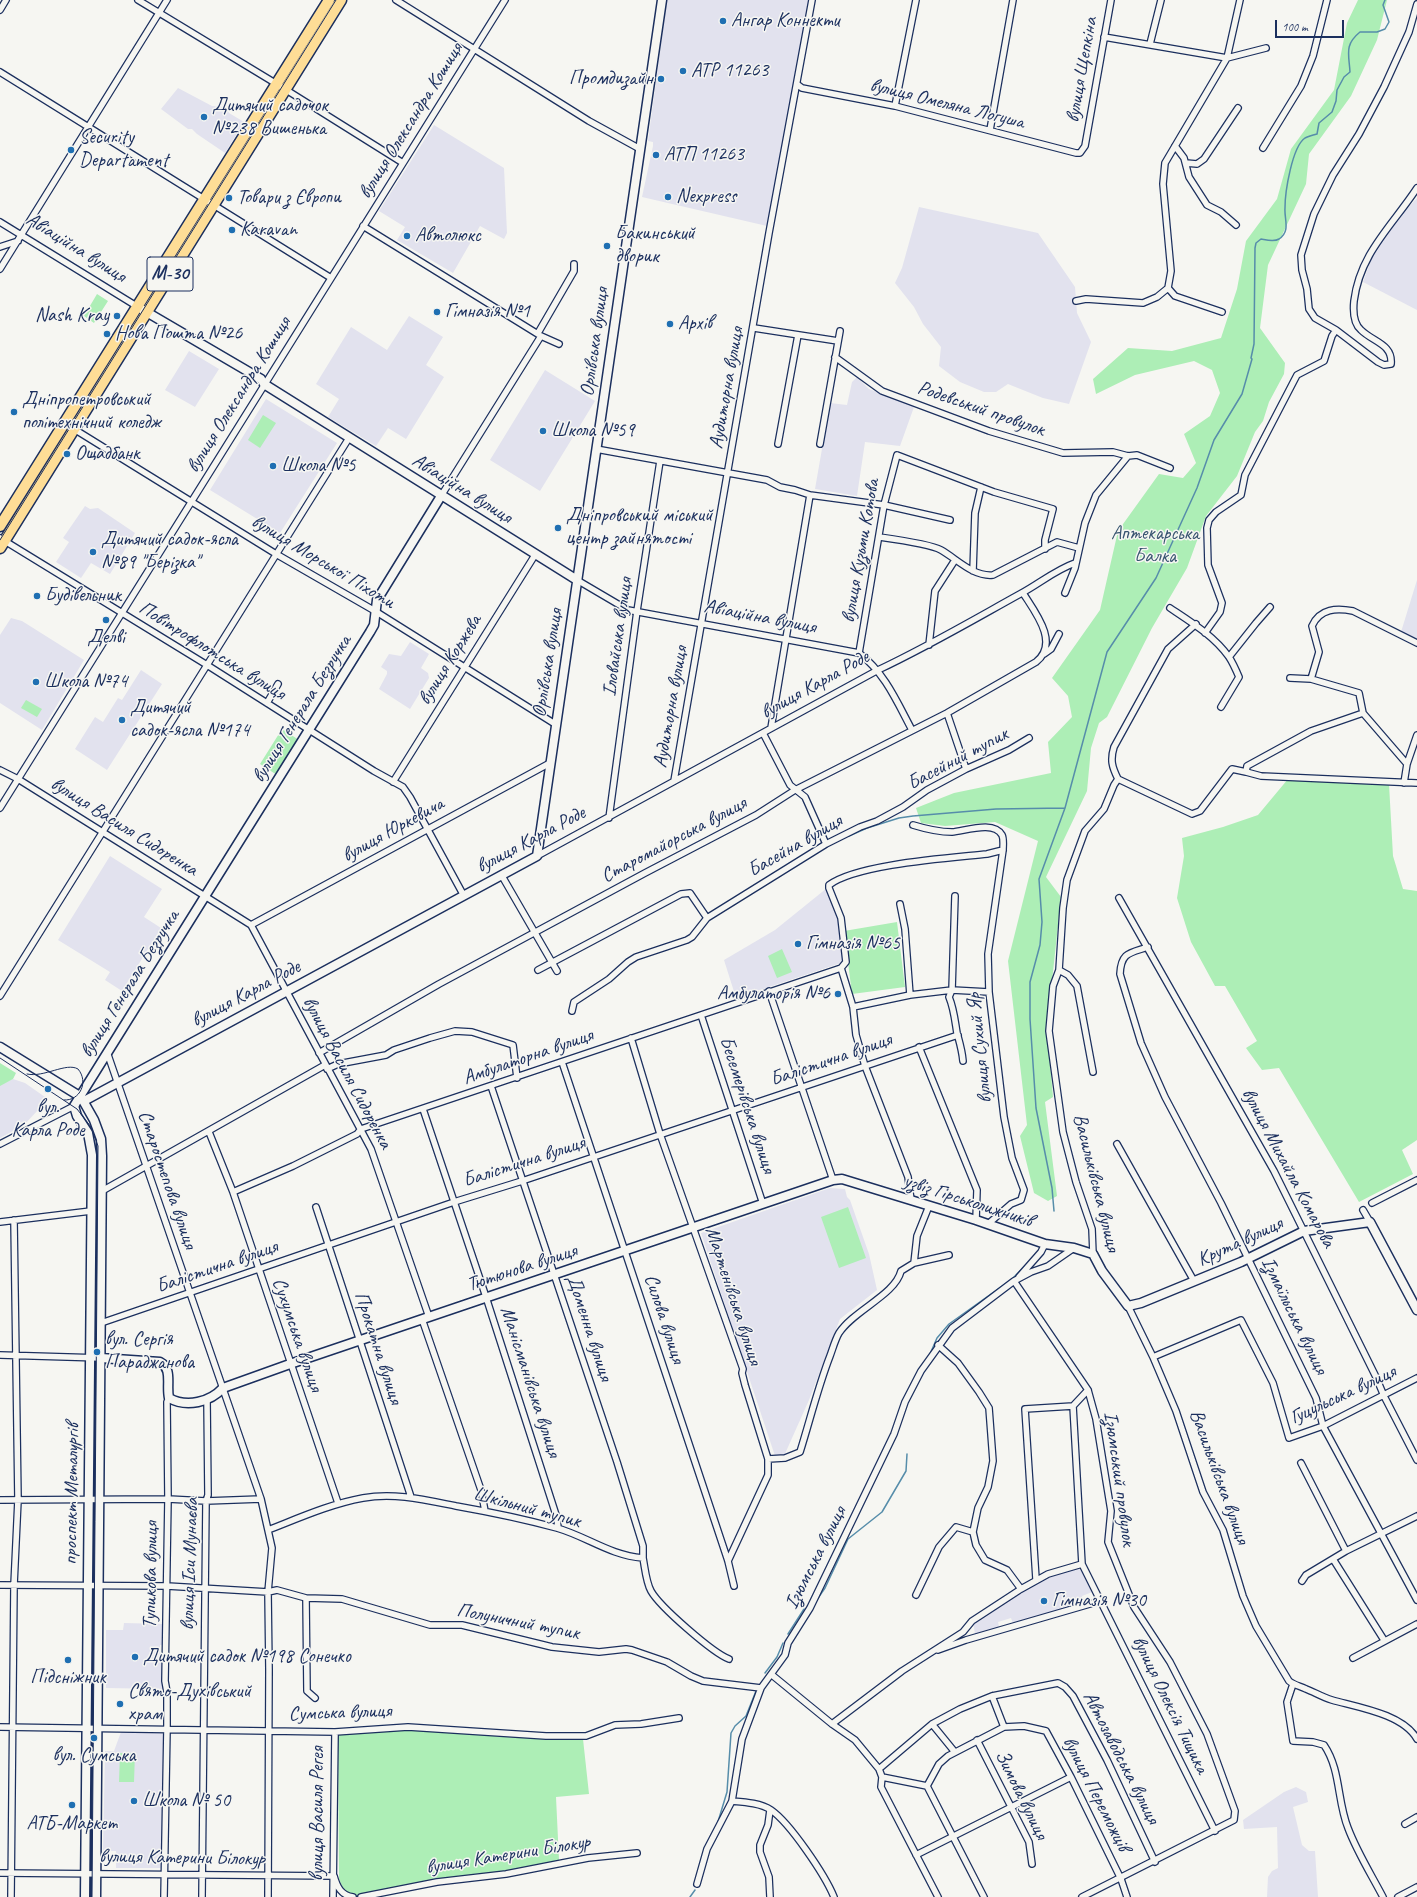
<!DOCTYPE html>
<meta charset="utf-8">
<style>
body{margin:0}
#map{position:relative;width:1417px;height:1897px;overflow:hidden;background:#f6f6f2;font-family:Caveat,sans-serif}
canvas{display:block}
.scale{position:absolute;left:1275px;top:20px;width:69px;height:18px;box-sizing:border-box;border:2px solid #1b2f5e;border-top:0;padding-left:5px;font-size:12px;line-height:14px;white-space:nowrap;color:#1b2f5e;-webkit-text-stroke:3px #f6f6f2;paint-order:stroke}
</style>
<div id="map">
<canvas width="1417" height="1897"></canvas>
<div class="scale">100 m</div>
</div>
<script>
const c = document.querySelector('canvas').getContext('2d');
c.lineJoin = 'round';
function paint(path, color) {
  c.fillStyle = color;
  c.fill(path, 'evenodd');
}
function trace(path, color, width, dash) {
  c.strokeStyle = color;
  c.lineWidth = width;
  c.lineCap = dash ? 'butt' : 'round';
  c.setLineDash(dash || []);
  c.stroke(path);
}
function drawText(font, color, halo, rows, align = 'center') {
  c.font = font + ' Caveat,sans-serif';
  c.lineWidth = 3;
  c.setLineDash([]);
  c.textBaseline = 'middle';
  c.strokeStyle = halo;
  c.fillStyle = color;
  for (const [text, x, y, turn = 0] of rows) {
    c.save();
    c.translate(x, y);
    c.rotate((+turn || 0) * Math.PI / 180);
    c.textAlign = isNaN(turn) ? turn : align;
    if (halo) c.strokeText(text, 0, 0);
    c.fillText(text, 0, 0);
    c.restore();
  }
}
const built = new Path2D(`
 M667,0H809L767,226L642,197L653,146V142L648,141Z
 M178,88L212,106L226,107L229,113L244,122L225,153L197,134L192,129H188L161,109Z
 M434,125L504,168L507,233L504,239L480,226L453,273L397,240L405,227L379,211Z
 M1417,198V310L1363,282L1375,249L1386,231Z
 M919,207L1038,233L1075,287L1077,313L1091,342L1069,404L1043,398L1008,384L996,392H984L960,382L939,366L941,347L923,324L914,307L895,283L902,268Z
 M409,316L443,337L426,365L444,377L406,439L388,428L376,446L328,417L339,399L316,384L351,327L387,350Z
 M189,351L219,369L195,407L165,390Z
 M545,370L595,401L540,491L490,460Z
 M857,377L869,389L914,407L900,446L865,442L857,496L815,489L830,403L847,405L852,382Z
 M266,399L337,443L280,533L210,490Z
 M85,506L90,509L98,508L135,533L110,574L91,563L81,578L56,562L69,542L63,538Z
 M1417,580V639L1401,632Z
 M11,618L22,621L84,660L42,730L0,703V635Z
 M410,642L429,654L421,668L428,673L429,678L410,709L379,689L387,674V671L381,667L389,654L401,656Z
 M141,670L162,684L107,770L75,749L95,717L103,722L118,698L122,700Z
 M110,856L162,889L144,917L161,928L122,991L105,980L110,972L58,940Z
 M827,888L840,918L844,962L736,998L724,960L775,930Z
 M13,1079L25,1083L45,1097L38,1110L24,1125L0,1138V1085Z
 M830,1188L845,1189L847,1197L850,1200L869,1254L877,1290L840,1319L809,1400L784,1456H775L701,1233Z
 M1078,1567H1080L1092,1592L1082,1596L1083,1602L1024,1620L1013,1623L1011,1618L998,1622L999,1627L975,1634L973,1622L1040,1579Z
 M124,1623L164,1624L163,1645H160V1654H163V1689L106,1688V1630H123Z
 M121,1732H164L162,1868H116V1851H103L105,1751H114Z
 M1296,1787L1306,1792L1308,1802L1293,1807L1302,1845L1309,1851H1315L1318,1897H1267L1268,1877L1272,1871L1278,1868L1277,1827L1244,1829L1243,1820L1284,1792Z`);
const green = new Path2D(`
 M1358,0H1387L1377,40L1351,96L1309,154L1306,184L1268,265L1260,328L1285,363L1284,374L1269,402L1263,421L1255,432L1237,476L1206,516L1187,568L1152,628L1107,717L1099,723L1091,748L1087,791L1046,877L1061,897L1047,1028L1053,1097L1045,1102L1057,1196L1048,1201L1034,1193L1020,1136L1027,1125L1008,961L1038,841L995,822L945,826L921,823L916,808L954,793L1051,773L1048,742L1072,717L1068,696L1052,678L1100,610L1118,531L1159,474L1183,478L1196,463L1184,434L1210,416L1220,393L1212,370L1194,361L1135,375L1096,394L1093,379L1128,348L1172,351L1221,338L1237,289L1246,241L1277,199L1291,149L1334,90L1347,23Z
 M97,294L108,301L94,323L84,316Z
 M263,415L276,423L260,448L248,440Z
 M26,700L42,709L37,717L21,708Z
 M282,729L299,740L277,775L260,764Z
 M1288,779L1389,784L1393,856L1403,889L1417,891V1140L1402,1150L1413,1174L1359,1202L1279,1068L1262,1070L1246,1048L1257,1041L1225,986H1215L1191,942L1177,898L1184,856L1182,838L1223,827L1258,815Z
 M897,922L905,987L852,994L844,931Z
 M782,949L792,972L777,978L768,956Z
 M0,1063L16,1073L13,1079L0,1086Z
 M848,1207L866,1258L839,1268L821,1217Z
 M389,1729C454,1732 518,1740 583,1739L589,1794L556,1797L559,1860L499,1873L431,1881L355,1896L344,1891L339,1879L338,1734Z
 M120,1753H135L134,1782H119Z`);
const stream = new Path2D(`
 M849,836L867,828L899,818L913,816L996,809L1065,808
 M1054,1211L1052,1188L1036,1108L1030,1019V982L1040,945L1042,922L1039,879L1065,808L1107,652L1156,578L1197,488L1214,440L1242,394L1252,359L1251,358L1254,344L1255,248L1256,243L1261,239C1267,240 1274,242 1279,239C1291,231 1284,219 1285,208C1285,192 1292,147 1305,138C1309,136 1313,135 1317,134L1319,123L1332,112L1336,101L1337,90L1344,77L1350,72C1349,54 1344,45 1360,32H1377L1385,29L1389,22L1383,5L1385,0
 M930,1354L937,1338L949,1324L1012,1279L1026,1265
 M816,1601L825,1588L848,1539L882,1512L906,1471L907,1454
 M788,1634L804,1609
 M765,1673L777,1657L783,1643
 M717,1825L727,1792L731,1733L735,1726L746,1716L756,1691
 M690,1897L695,1890`);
const street = new Path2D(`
 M138,0L280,86L403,163
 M396,0L589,121L640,149
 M0,10L6,0
 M1104,37L1227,58L1266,48
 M1150,44L1161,0
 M0,72L331,278
 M798,85L802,88L895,106L1076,153H1080L1085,146L1111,0
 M895,106L916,0
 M990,130L1013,0
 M1175,146L1184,158L1189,177L1207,205L1221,212L1236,225
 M1263,148L1301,86L1313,56L1327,0
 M1186,163L1197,164L1204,159L1238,108
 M0,222L138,307
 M363,226L541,336L559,344
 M0,247L18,241
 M0,269L167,0
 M1168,288L1175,296L1222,312
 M1076,301L1086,299L1143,303L1157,297L1168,288L1171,271L1163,184L1165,163L1227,58L1240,0
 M754,328L838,341
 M1336,330L1378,362L1384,365L1391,364C1393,344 1373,342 1361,330C1353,323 1353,311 1354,301C1360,253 1392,226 1417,188
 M538,333L574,271V264
 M835,357L882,391L989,431L1063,453L1113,452L1128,456L1137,455L1170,468
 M74,429L276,554L375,611L555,724
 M778,444L798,335
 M820,444L840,331
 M596,449L767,480L780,487L795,490L810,495L884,505L950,520
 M441,496L541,336
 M879,537C893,539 930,544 941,550C957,559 973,577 993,575L1057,542L1079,548
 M0,538L207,665L374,771L403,787L410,797L464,896
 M973,571L975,513L981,487
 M577,580L628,610L859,653C885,673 897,702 912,730
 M1065,593L1075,568L1085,523L1096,495L1128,456
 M1170,608C1191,622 1214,636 1229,657C1233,663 1236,670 1239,677L1221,707
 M1205,633L1220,612L1222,603L1208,565L1207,528L1209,520L1216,512L1241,495L1245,475L1297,375L1324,361L1332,336L1336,330L1315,318L1309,309L1307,289L1302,270L1301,255L1314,214L1333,175L1359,134L1384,87L1409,32L1417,4
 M929,645L935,591L955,560
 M859,653L884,505L897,455L994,492L1053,509L1045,540V549
 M1044,654L1051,649L1059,634
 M1229,657L1256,623L1270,607
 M1290,678L1311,679L1359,693L1363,713L1407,764
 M1311,679L1319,652L1312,626C1320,608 1337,608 1353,611L1417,643
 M267,703L278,684
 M947,713L966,769
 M771,728L810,495
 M763,733L790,785L805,797L826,844
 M0,770L18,779L251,925L371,1149L429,1317
 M1246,772L1261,776L1417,783
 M1118,779L1192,814L1200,811L1232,769L1246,772L1247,766L1311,731L1363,713
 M1118,779C1112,767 1110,760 1114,747L1168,649L1196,624
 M674,781L769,233L812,0
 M393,782L535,555
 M1404,783L1407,764L1417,735
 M0,808L505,0
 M609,818L637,611L660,461
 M913,825C926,829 938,832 952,832C965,831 994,820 1002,835C1004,839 1003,846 1003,850L988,954L989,992L1004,1117L1012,1158L1024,1190L1021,1200L1011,1204L988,1224
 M537,856L878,670C927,647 973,620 1020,594C1039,584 1055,570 1075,563
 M502,876L557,971
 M955,896L952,990L949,997C954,1009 955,1021 957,1033C960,1044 962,1050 963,1061
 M1119,898L1274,1171L1376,1377L1384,1396L1417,1460
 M900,904L905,929L910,995
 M251,925L550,763
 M1148,947C1130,953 1121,952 1120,974L1141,1043L1165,1097L1221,1203L1316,1398L1323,1426L1417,1600
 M841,968L846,962L841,918L829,888V885C857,864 950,858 987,854L1003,850
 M841,968L853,1007L856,1035L865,1066L908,1177L911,1200
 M538,970L681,894L690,893L707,918L826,844L860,827L877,821L903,807L927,790L966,769L1009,750L1029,738
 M1059,970L1068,975L1077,986L1093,1072
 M769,991L833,1180
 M0,996L349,438
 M853,1007L910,995L952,990L989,992
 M572,1011L574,1002L609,979L628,962L636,957L687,940L692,937L707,918
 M701,1015L763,1204
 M631,1038L660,1134L743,1369L742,1373L745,1385L768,1459V1475L728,1561
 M919,1047L977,1190L976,1220
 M107,1052L261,1499L272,1548L268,1592L269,1670L268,1897
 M319,1053L439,984L645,873L756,815L795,790L947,713L1036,662C1060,643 1035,612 1023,593
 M562,1062L728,1561L734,1586
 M327,1069L338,1064L386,1055L394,1050L430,1038L455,1031L472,1032L513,1045L517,1078
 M491,1086L617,1462L643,1546V1558
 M423,1109L486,1297L557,1518L558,1528
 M209,1132L233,1192L338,1503
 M0,1144L76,1105
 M1117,1144L1194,1281
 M102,1191L325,1065
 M233,1192L293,1166L357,1134L361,1129L841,968
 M1372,1203L1417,1180
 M316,1207L411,1497
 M1363,1210L1370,1222
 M0,1222L91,1211
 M1093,1254L1092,1229L1076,1182L1063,1132L1049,1031L1053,986L1059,970L1063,908L1067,880L1085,831L1104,809L1114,785L1118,779
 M914,1263L949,1255
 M1019,1277L1041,1252L1045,1244
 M1014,1281L1088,1390L1096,1419L1111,1511L1108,1542L1134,1607L1170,1662L1207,1734L1235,1811L1234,1820L1082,1897
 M1128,1306L1153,1357L1176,1411L1203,1492L1223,1530L1243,1596L1256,1626L1289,1681C1294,1685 1300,1686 1306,1689C1314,1692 1322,1697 1332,1700C1357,1707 1403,1714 1417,1739
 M422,1319L481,1490L485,1511
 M101,1323L454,1202L522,1181L958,1035
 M938,1345L958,1363L979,1392L989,1408L993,1461L988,1487L978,1508L973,1532L976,1545L985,1560L1007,1570L1021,1589
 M0,1355L101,1358
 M1153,1357L1241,1320L1273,1383L1289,1438L1323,1426L1417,1378
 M1073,1406L1082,1564L1215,1831
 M768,1459L785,1458L800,1452C810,1420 818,1387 830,1356C833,1348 835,1340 839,1333C854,1310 895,1295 901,1271L914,1263L917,1236L929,1206
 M1301,1463L1346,1551
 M0,1500L168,1499L206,1501L261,1499
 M268,1530C299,1518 330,1504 363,1498C394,1492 426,1500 456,1506C490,1512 524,1519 557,1528C588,1537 609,1555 643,1558C645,1568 646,1582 651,1591C660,1607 713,1653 729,1659
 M1333,1559L1384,1640
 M1036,1579L1025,1409L1073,1406L1088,1390
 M1302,1581L1306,1575L1346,1551L1417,1516
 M0,1585L167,1586L268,1592L277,1590L306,1598L342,1599L430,1625H462L552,1647L599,1652L626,1649L632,1650L667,1662L691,1676L703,1681L761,1688
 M916,1595L939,1547L956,1527L973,1532
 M306,1598L307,1691L315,1698
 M938,1650L966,1640L1100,1601
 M1353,1658L1417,1624
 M772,1675L832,1724L855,1740L879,1769
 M1293,1684L1287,1702L1293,1741L1313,1742L1324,1745C1341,1770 1337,1801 1348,1828C1357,1852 1371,1874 1383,1897
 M992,1696L1004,1727
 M832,1724L902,1671L963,1632L972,1621L1021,1589L1048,1574L1082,1564
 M932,1724L954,1751
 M0,1727L335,1732L408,1727L546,1736H586L615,1725L641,1724L679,1718
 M977,1740L1029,1842L1032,1864
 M882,1777L927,1786
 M732,1801C744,1802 761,1803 771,1810C790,1823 825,1875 834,1897
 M1405,1824L1417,1817
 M916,1855L1071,1777
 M0,1873L334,1876C337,1887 341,1895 353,1897
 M697,1884L707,1849L732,1801L742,1739L761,1688L785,1655L788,1643L810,1608L894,1434L905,1402L921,1371L952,1328L1014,1281L1031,1272L1048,1266L1074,1248
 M11,1897L14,1585L18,1500L14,1220
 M164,1897L167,1728V1692L165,1681L168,1499L167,1402L169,1398
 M202,1897L206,1501L208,1495L207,1400
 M333,1897L335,1732
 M361,1897L437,1882L506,1874L588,1858L637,1853
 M770,1897L769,1877L760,1852V1845L768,1825L770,1810
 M938,1897L881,1787L882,1777L879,1769L932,1724L960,1709L992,1696L1058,1683L1065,1687L1073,1696L1107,1760L1155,1862
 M984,1897L927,1786L939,1764L948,1756L1004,1727L1024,1726L1046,1731L1071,1777L1121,1879L1127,1897
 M1398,1897L1417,1887`);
const secondary = new Path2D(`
 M138,307L261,379L264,384L272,389L577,580
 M0,1047L81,1097L94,1120L101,1139L102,1156L96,1897
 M84,1101L537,856L662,0
 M101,1358L160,1362C173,1369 166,1385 169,1398C187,1408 210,1402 223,1388L290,1364L833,1180L842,1179L976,1220L1045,1244L1074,1248L1093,1254L1102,1271L1128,1306L1141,1303L1241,1262L1304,1231L1370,1222L1417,1310
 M85,1897L92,1155L88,1133L77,1116L74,1106L370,632L374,625L377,600L441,496`);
const highway = new Path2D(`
 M0,526L329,0
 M0,548L341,0`);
const tram = new Path2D(`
 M0,540L336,0
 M0,1058L77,1109L91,1127L98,1146L92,1897
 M27,1074C44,1078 66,1062 78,1069C89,1082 80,1101 64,1100`);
const markers = [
 [723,21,4,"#1f6fb2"],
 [683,71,4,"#1f6fb2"],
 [661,79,4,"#1f6fb2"],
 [204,117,4,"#1f6fb2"],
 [71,150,4,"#1f6fb2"],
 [656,155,4,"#1f6fb2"],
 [668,197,4,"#1f6fb2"],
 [229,198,4,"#1f6fb2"],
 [232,230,4,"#1f6fb2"],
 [407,236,4,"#1f6fb2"],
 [607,246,4,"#1f6fb2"],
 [437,312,4,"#1f6fb2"],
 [117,316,4,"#1f6fb2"],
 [670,324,4,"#1f6fb2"],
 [107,334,4,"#1f6fb2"],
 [14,412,4,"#1f6fb2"],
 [543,431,4,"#1f6fb2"],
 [67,454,4,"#1f6fb2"],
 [273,466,4,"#1f6fb2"],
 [558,528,4,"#1f6fb2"],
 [93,552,4,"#1f6fb2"],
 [37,596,4,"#1f6fb2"],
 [106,620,4,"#1f6fb2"],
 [36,682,4,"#1f6fb2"],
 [122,720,4,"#1f6fb2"],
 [798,944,4,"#1f6fb2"],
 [838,994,4,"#1f6fb2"],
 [48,1089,4,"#1f6fb2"],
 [97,1352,4,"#1f6fb2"],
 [1044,1601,4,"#1f6fb2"],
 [135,1657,4,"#1f6fb2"],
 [68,1660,4,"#1f6fb2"],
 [120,1704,4,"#1f6fb2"],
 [94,1738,4,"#1f6fb2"],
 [134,1801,4,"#1f6fb2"],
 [72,1805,4,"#1f6fb2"]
];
const shields = [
 [170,274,46]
];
const shieldNames = [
 ["М-30",170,274]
];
const poiNames = [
 ["Ангар Коннекти",731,21],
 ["ATP 11263",691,71],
 ["Промдизайн",653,79,"right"],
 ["Дитячий садочок",212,106],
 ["№238 Вишенька",212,129],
 ["Security",79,138],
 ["Departament",79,161],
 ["АТП 11263",664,155],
 ["Nexpress",676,197],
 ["Товари з Європи",237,198],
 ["Karavan",240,230],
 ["Бакинський",615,234],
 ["дворик",615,257],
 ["Автолюкс",415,236],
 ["Гімназія №1",445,312],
 ["Nash Kray",109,316,"right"],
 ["Архів",678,324],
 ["Нова Пошта №26",115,334],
 ["Дніпропетровський",22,400],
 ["політехнічний коледж",22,423],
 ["Школа №59",551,431],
 ["Ощадбанк",75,454],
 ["Школа №5",281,466],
 ["Дніпровський міський",566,516],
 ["центр зайнятості",566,539],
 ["Дитячий садок-ясла",101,540],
 ["№89 \"Берізка\"",101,563],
 ["Будівельник",45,596],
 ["Делві",106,638,"center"],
 ["Школа №74",44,682],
 ["Дитячий",130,708],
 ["садок-ясла №174",130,731],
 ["Гімназія №65",806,944],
 ["Амбулаторія №6",830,994,"right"],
 ["вул.",48,1108,"center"],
 ["Карла Роде",48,1131,"center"],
 ["вул. Сергія",105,1340],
 ["Параджанова",105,1363],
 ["Гімназія №30",1052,1601],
 ["Дитячий садок №198 Сонечко",143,1657],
 ["Підсніжник",68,1678,"center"],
 ["Свято-Духівський",128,1692],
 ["храм",128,1715],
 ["вул. Сумська",94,1756,"center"],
 ["Школа № 50",142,1801],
 ["АТБ-Маркет",72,1824,"center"]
];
const streetNames = [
 ["вулиця Щепкіна",1082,70,-80],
 ["вулиця Омеляна Логуша",947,104,14],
 ["вулиця Олександра Кошиця",411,121,-58],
 ["Авіаційна вулиця",76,248,32],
 ["Орлівська вулиця",595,342,-82],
 ["Аудиторна вулиця",727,388,-80],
 ["вулиця Олександра Кошиця",239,395,-58],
 ["Родевський провулок",981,409,19],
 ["Авіаційна вулиця",462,489,32],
 ["вулиця Кузьми Котова",861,551,-80],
 ["вулиця Морської Піхоти",323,562,31],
 ["Авіаційна вулиця",760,617,11],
 ["Іловайська вулиця",618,637,-82],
 ["Повітрофлотська вулиця",212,651,32],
 ["вулиця Коржева",450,660,-58],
 ["Орлівська вулиця",548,663,-81],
 ["вулиця Карла Роде",815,685,-29],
 ["Аудиторна вулиця",671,707,-80],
 ["вулиця Генерала Безручка",302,709,-58],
 ["Басейний тупик",958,759,-28],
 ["вулиця Василя Сидоренка",124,827,32],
 ["вулиця Юркевича",393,830,-29],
 ["вулиця Карла Роде",531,840,-28],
 ["Старомайорська вулиця",674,840,-28],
 ["Басейна вулиця",795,846,-30],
 ["вулиця Генерала Безручка",130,984,-58],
 ["вулиця Карла Роде",246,994,-28],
 ["вулиця Сухий Яр",980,1048,-96],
 ["Амбулаторна вулиця",528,1057,-19],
 ["Балістична вулиця",831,1060,-19],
 ["вулиця Василя Сидоренка",347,1073,62],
 ["Бесемерівська вулиця",747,1105,72],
 ["Балістична вулиця",524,1162,-18],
 ["вулиця Михайла Комарова",1288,1168,62],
 ["Старостепова вулиця",167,1180,71],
 ["Васильківська вулиця",1096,1183,76],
 ["узвіз Гірськолижників",968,1201,18],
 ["Крута вулиця",1240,1242,-25],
 ["Балістична вулиця",217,1267,-19],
 ["Тютюнова вулиця",522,1268,-18],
 ["Мартенівська вулиця",733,1296,72],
 ["Ізмаїльська вулиця",1294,1316,64],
 ["Силова вулиця",664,1319,72],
 ["Доменна вулиця",589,1328,72],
 ["Сухумська вулиця",297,1335,71],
 ["Прокатна вулиця",378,1348,72],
 ["Манісманівська вулиця",530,1382,72],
 ["Гуцульська вулиця",1343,1395,-25],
 ["Васильківська вулиця",1219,1477,70],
 ["Ізюмський провулок",1119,1479,82],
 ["проспект Металургів",72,1494,-89],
 ["Шкільний тупик",527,1508,15],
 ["Ізюмська вулиця",816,1558,-63],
 ["вулиця Іси Мунаєва",190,1564,-88],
 ["Тупикова вулиця",151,1575,-89],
 ["Полуничний тупик",518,1622,11],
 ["вулиця Олексія Тищика",1170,1705,64],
 ["Сумська вулиця",340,1713,-2],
 ["Автозаводська вулиця",1121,1758,63],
 ["вулиця Переможців",1096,1794,63],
 ["Зимова вулиця",1021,1795,64],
 ["вулиця Василя Регея",318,1814,-90],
 ["вулиця Катерини Білокур",508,1855,-9],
 ["вулиця Катерини Білокур",182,1858,1]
];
const parkNames = [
 ["Аптекарська",1155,534],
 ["Балка",1155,557]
];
paint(built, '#e2e2ee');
paint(green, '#adeeb6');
trace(stream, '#568daa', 1.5);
trace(street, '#1b2f5e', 8);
trace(secondary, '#1b2f5e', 11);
trace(highway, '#1b2f5e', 13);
trace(street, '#f6f6f2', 5.5);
trace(secondary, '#f6f6f2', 8);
trace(highway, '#fedd96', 10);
trace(tram, '#1b2f5e', 1);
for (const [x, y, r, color] of markers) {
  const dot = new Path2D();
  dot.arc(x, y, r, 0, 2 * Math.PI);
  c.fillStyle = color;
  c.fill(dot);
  trace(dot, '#f6f6f2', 1.5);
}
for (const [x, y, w] of shields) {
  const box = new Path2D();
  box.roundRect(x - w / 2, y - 17, w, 34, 3);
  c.fillStyle = '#f6f6f2';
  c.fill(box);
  trace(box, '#1b2f5e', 1);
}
drawText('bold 19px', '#1b2f5e', null, shieldNames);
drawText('20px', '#1b2f5e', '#f6f6f2', poiNames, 'left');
drawText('20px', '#1b2f5e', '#f6f6f2', streetNames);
drawText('20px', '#385570', '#f6f6f2', parkNames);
</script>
